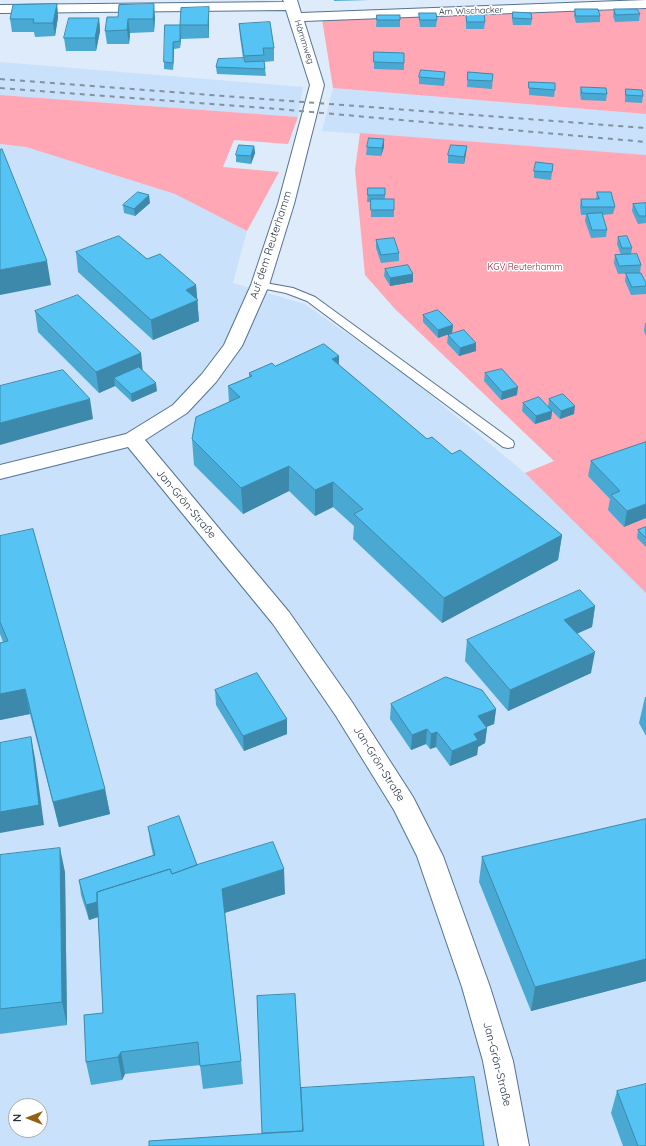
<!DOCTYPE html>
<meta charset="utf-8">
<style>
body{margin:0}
#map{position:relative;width:646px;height:1146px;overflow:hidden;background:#deebfa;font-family:Quicksand,sans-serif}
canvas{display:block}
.north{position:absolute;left:8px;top:1098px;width:40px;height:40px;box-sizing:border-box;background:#fff;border:1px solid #a7adb2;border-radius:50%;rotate:270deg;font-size:11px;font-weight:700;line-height:16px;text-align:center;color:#24313f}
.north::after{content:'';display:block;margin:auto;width:14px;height:18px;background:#946015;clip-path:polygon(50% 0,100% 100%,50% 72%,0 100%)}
</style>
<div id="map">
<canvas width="646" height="1146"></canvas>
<div class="north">N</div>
</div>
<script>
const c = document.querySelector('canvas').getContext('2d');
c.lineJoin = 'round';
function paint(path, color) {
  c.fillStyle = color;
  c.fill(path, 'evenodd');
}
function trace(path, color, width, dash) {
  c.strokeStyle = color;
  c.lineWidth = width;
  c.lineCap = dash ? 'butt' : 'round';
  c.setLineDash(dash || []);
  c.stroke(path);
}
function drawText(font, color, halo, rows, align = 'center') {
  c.font = font + ' Quicksand,sans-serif';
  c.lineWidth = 3;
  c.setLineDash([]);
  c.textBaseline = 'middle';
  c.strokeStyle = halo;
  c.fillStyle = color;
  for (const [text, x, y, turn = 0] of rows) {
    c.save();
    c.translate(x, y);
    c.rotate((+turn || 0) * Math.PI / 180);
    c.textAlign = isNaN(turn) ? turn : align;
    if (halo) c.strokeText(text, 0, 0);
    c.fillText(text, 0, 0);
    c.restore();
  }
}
const built = new Path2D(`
 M0,62L303,87L298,117L0,95Z
 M333,88L646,114V155L322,131Z
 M0,144L26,147L175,194L247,231L233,283L305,304L406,375L525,473L646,593V1146H0ZM16,1106H40V1130H16Z`);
const green = new Path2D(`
 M646,9V114L333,88L322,19Z
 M0,95L298,117L288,144L234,140L223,167L279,172L247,231L175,194L26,147L0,144Z
 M360,133L646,155V593L525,473L554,461L395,309L365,275L355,170Z`);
const lane = new Path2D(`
 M260,282L293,288L315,297L513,441L514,444L513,447L508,448L503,447L307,301L286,293L256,287L254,285L256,283Z`);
const street = new Path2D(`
 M283,0H297L301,13L646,0V8L304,21L324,85L294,204L269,285L242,346L216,382L187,413L145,440L289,612L352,702L413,797L443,856L490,987L513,1061L529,1146H499L483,1061L462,987L417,856L394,810L336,716L273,624L128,447L0,479V465L126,434L173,405L202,374L224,345L251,285L278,204L310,85L286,10L0,13V5L284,2Z`);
const rail = new Path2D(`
 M0,79L646,128
 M0,88L278,109L646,142`);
const wall = new Path2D(`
 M334,0H370L334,1Z
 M57,4L58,17L55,36L35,37L34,32H12L10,19Z
 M575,9L600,16V22L576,23L574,16Z
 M614,9L640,14L639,21L615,22L613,16Z
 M466,11L485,22L484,29H466Z
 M513,12L532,19L531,25H513L512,19Z
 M419,13L437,20L436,27H420L419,20Z
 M377,15H400V27H376Z
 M118,17H155L154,32L130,33L129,44H107L105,31Z
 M99,18L100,31L96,51H66L64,38Z
 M209,20V38L181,39V38L180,48L174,49L173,70L164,69V62L180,25Z
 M239,24L274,48V61L264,62L266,76L217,74L216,67L243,58L240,37Z
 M374,52L404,53V70L374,69Z
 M468,72L493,74L492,89L467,87Z
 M419,77L445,79L444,86L419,84Z
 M529,82L555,90L554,97L529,95Z
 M581,87L607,94L606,101L581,100L580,94Z
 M626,89L643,96L642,103L625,102V96Z
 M384,139V147L381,156L366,155L367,147Z
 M254,146L255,153L251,164L236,162V155Z
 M466,154L464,164L448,163V155Z
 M553,164L551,180L534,178V171Z
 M368,188H385V199L394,210V217H371V202H367Z
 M597,192L615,207L613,214L602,215L607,230L606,237L591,238L585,221L586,215H581L580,207L581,199H596Z
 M150,203L135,216L124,213L123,205Z
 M646,203V223L638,224L632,211L633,204Z
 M618,237L632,248L631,255L641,265L640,273L618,274L614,263L615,255H621L617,244Z
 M376,240L399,253V261L381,263L376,248Z
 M76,252L147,259L196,285L199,321L153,340L78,272Z
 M385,269L413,274V282L390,286L384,276Z
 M626,273L646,283V294L631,295L625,281Z
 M35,311L141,353L142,370L157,391L132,402L115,386L99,393L38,332Z
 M423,315L453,325L452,333L438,338L423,322Z
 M645,323H646V336L644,331Z
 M448,335L476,343V351L459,356L447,343Z
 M339,365L427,439L452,454L562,535L558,560L442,623L353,539L354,526L333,507L315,516L289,491L243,514L194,465L192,439L229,402L228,386L249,377V373L275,366Z
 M485,373L517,395L501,400L484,381Z
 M549,399L574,414L560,419L548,407Z
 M523,403L552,411L551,419L535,424L522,411Z
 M646,442L624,527L608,510L610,499L588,476L591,461Z
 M646,527V547L637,538L638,530Z
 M0,536L105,789L110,814L59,827L30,714L0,720V643L3,642L0,634Z
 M595,606L592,627L577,633L591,673L508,711L465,661L467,640Z
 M215,690L287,719V734L244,751L216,705Z
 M645,697H646V736L639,723Z
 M391,704L496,709L494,724L486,727L487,728L485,743L478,747L477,755L450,766L436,747L430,749L426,744L411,750L390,719Z
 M646,819V981L531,1011L479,882L482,857Z
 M148,827L197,865L285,894L225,913L241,1061L243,1084L203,1089L200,1065L125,1074L122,1080L91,1085L86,1062L103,1013L98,917L89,920L81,895L79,880L153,855L150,841Z
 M0,855L65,872L67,1025L0,1034Z
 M617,1091L646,1146H623L611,1113Z`);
const shadedWall = new Path2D(`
 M57,4L58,17L55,36L53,23Z
 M154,4L155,17L154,32L153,19Z
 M209,7V38L208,25Z
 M99,18L100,31L96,51L95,38Z
 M128,19L130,33L129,44L127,30Z
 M181,31V38L180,48V41Z
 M173,42L174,49L173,70Z
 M384,139V147L381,156L382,148Z
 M254,146L255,153L251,164V156Z
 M467,146L466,154L464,164V157Z
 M149,195L150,203L135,216L134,209Z
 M47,261L51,285L0,295V270Z
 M413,274V282L390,286V278Z
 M196,285L199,321L153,340L151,320L186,290Z
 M453,325L452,333L438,338V330Z
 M476,343V351L459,356L460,348Z
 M141,353L143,374L114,378L115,386L99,393L96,372Z
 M339,356V381L332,359Z
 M156,383L157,391L132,402L131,394Z
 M518,387L517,395L501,400L502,392Z
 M90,399L93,419L0,445V423Z
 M575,406L574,414L560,419L561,411Z
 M552,411L551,419L535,424L536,416Z
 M289,466V491L243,514L241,488Z
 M333,482V507L315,516V490Z
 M646,504V518L624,527L627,511Z
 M562,535L558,560L442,623L444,598Z
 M595,606L592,627L561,641L564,620Z
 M595,652L591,673L508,711L510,690Z
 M25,689L30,714L0,720V694Z
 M496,709L494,724L476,731L478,716Z
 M287,719V734L244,751L243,736Z
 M487,728L485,743L478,747L477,755L450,766L452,751L474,734Z
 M427,729L426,744L411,750L412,735Z
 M437,732L436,747L430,749L431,734Z
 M31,737L35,758L44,825L0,833V812Z
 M105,789L110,814L59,827L53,802Z
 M60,848L65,872L67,1025L62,1002Z
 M284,869L285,894L224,913L222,889Z
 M172,879L173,893L89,920L86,905Z
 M646,959V981L531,1011L535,987Z
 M121,1052L125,1074L122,1080L118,1057Z`);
const building = new Path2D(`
 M57,4L53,23H33L34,19H10L13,5Z
 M154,4L153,19H128L127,30L105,31L107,17H118L119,5Z
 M209,7L208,25H180L181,8Z
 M575,9H598L600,16H576Z
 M614,9H637L640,14L616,15Z
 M466,11L484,12L485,22H467Z
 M513,12L531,13L532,19L513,18Z
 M419,13H436L437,20H420Z
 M377,15H400V20H377Z
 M69,18H99L95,38H64Z
 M270,22L274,48H263L264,55L244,56L239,24Z
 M165,25H180V41L173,42V63L164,62Z
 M374,52L404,53V63L374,62Z
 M244,58L245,62L264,61L265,69L216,67L218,59Z
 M421,70L445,72L444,79L419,77Z
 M468,72L493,74L492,81L468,80Z
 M529,82L555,83V90L529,88Z
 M581,87L606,88L607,94L582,93Z
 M626,89L642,90L643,96L626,95Z
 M369,138L384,139L382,148L367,147Z
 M239,145L254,146L251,156L236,155Z
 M451,145L467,146L464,157L448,155Z
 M2,149L47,261L0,270V150Z
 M536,162L553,164L552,172L534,171Z
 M368,188H385V195H368Z
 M138,192L149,195L134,209L123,205Z
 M597,192H611L615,207H582L581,199H599Z
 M371,199H394V210H371Z
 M646,203V216H639L633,204Z
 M602,213L607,230H592L587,214Z
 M119,236L147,259L160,254L196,285L186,290L198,300L151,320L76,252Z
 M627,236L632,248H622L618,237Z
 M394,238L399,253L381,255L376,240Z
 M637,254L641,265L619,266L615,255Z
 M408,265L413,274L390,278L385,269Z
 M626,273H641L646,283V286L632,287Z
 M78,295L141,353L96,372L35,311Z
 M438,310L453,325L438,330L423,315Z
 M464,330L476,343L460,348L448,335Z
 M324,344L339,356L332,359L427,439L432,437L452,454L460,450L562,535L444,598L354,514L363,509L333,482L315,490L289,466L241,488L192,439L196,417L240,397L228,386L252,376L249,373L272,363L275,366Z
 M139,367L156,383L131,394L114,378Z
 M502,369L518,387L502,392L485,373Z
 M63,370L90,399L0,423V386Z
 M563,394L575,406L561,411L549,399Z
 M539,397L552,411L536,416L523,403Z
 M646,442V504L627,511L611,495L620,491L591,461Z
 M646,527V538L638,530Z
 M33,529L105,789L53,802L25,689L0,694V643L8,641L0,622V536Z
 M580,590L595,606L564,620L595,652L510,690L467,640Z
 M257,673L287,719L243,736L215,690Z
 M446,677L482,690L496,709L478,716L487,728L474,734L478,740L452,751L437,732L431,734L427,729L412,735L391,704Z
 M31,737L39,805L0,812V743Z
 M179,816L197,865L172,874L170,869L97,892V902L86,905L79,880L155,855L148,827Z
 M646,819V959L535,987L482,857Z
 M273,842L284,869L222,889L241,1061L200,1066L198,1042L121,1052L118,1057L86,1062L84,1015L103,1013L97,892L170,869L172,874L199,864Z
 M60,848L62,1002L0,1009V855Z
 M295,994L303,1131L262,1133L257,996Z
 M474,1077L484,1146H149V1141L303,1131L301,1088Z
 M646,1084V1146H638L617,1091Z`);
const farStreetnames = [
 ["Am Wischacker",471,11,-2],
 ["Hämmweg",304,42,72]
];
const farParknames = [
 ["KGV Reuterhamm",525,267]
];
const streetNames = [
 ["Auf dem Reuterhamm",271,245,-72],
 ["Jan-Grön-Straße",186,504,50],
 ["Jan-Grön-Straße",379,764,58],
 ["Jan-Grön-Straße",497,1064,76]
];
paint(built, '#c9e1fa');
paint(green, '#ffa7b4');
trace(lane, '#547394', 2);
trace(street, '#547394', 2);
paint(lane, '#fff');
paint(street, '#fff');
trace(rail, '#84919f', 2, [5, 5]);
paint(wall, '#49a9d2');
paint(shadedWall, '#3c89ab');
paint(building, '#55c4f4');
trace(building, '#3c89ab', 1);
drawText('9px', '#24313f', '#fff', farStreetnames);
drawText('9px', '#902341', '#fff', farParknames);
drawText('11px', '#24313f', '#fff', streetNames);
</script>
